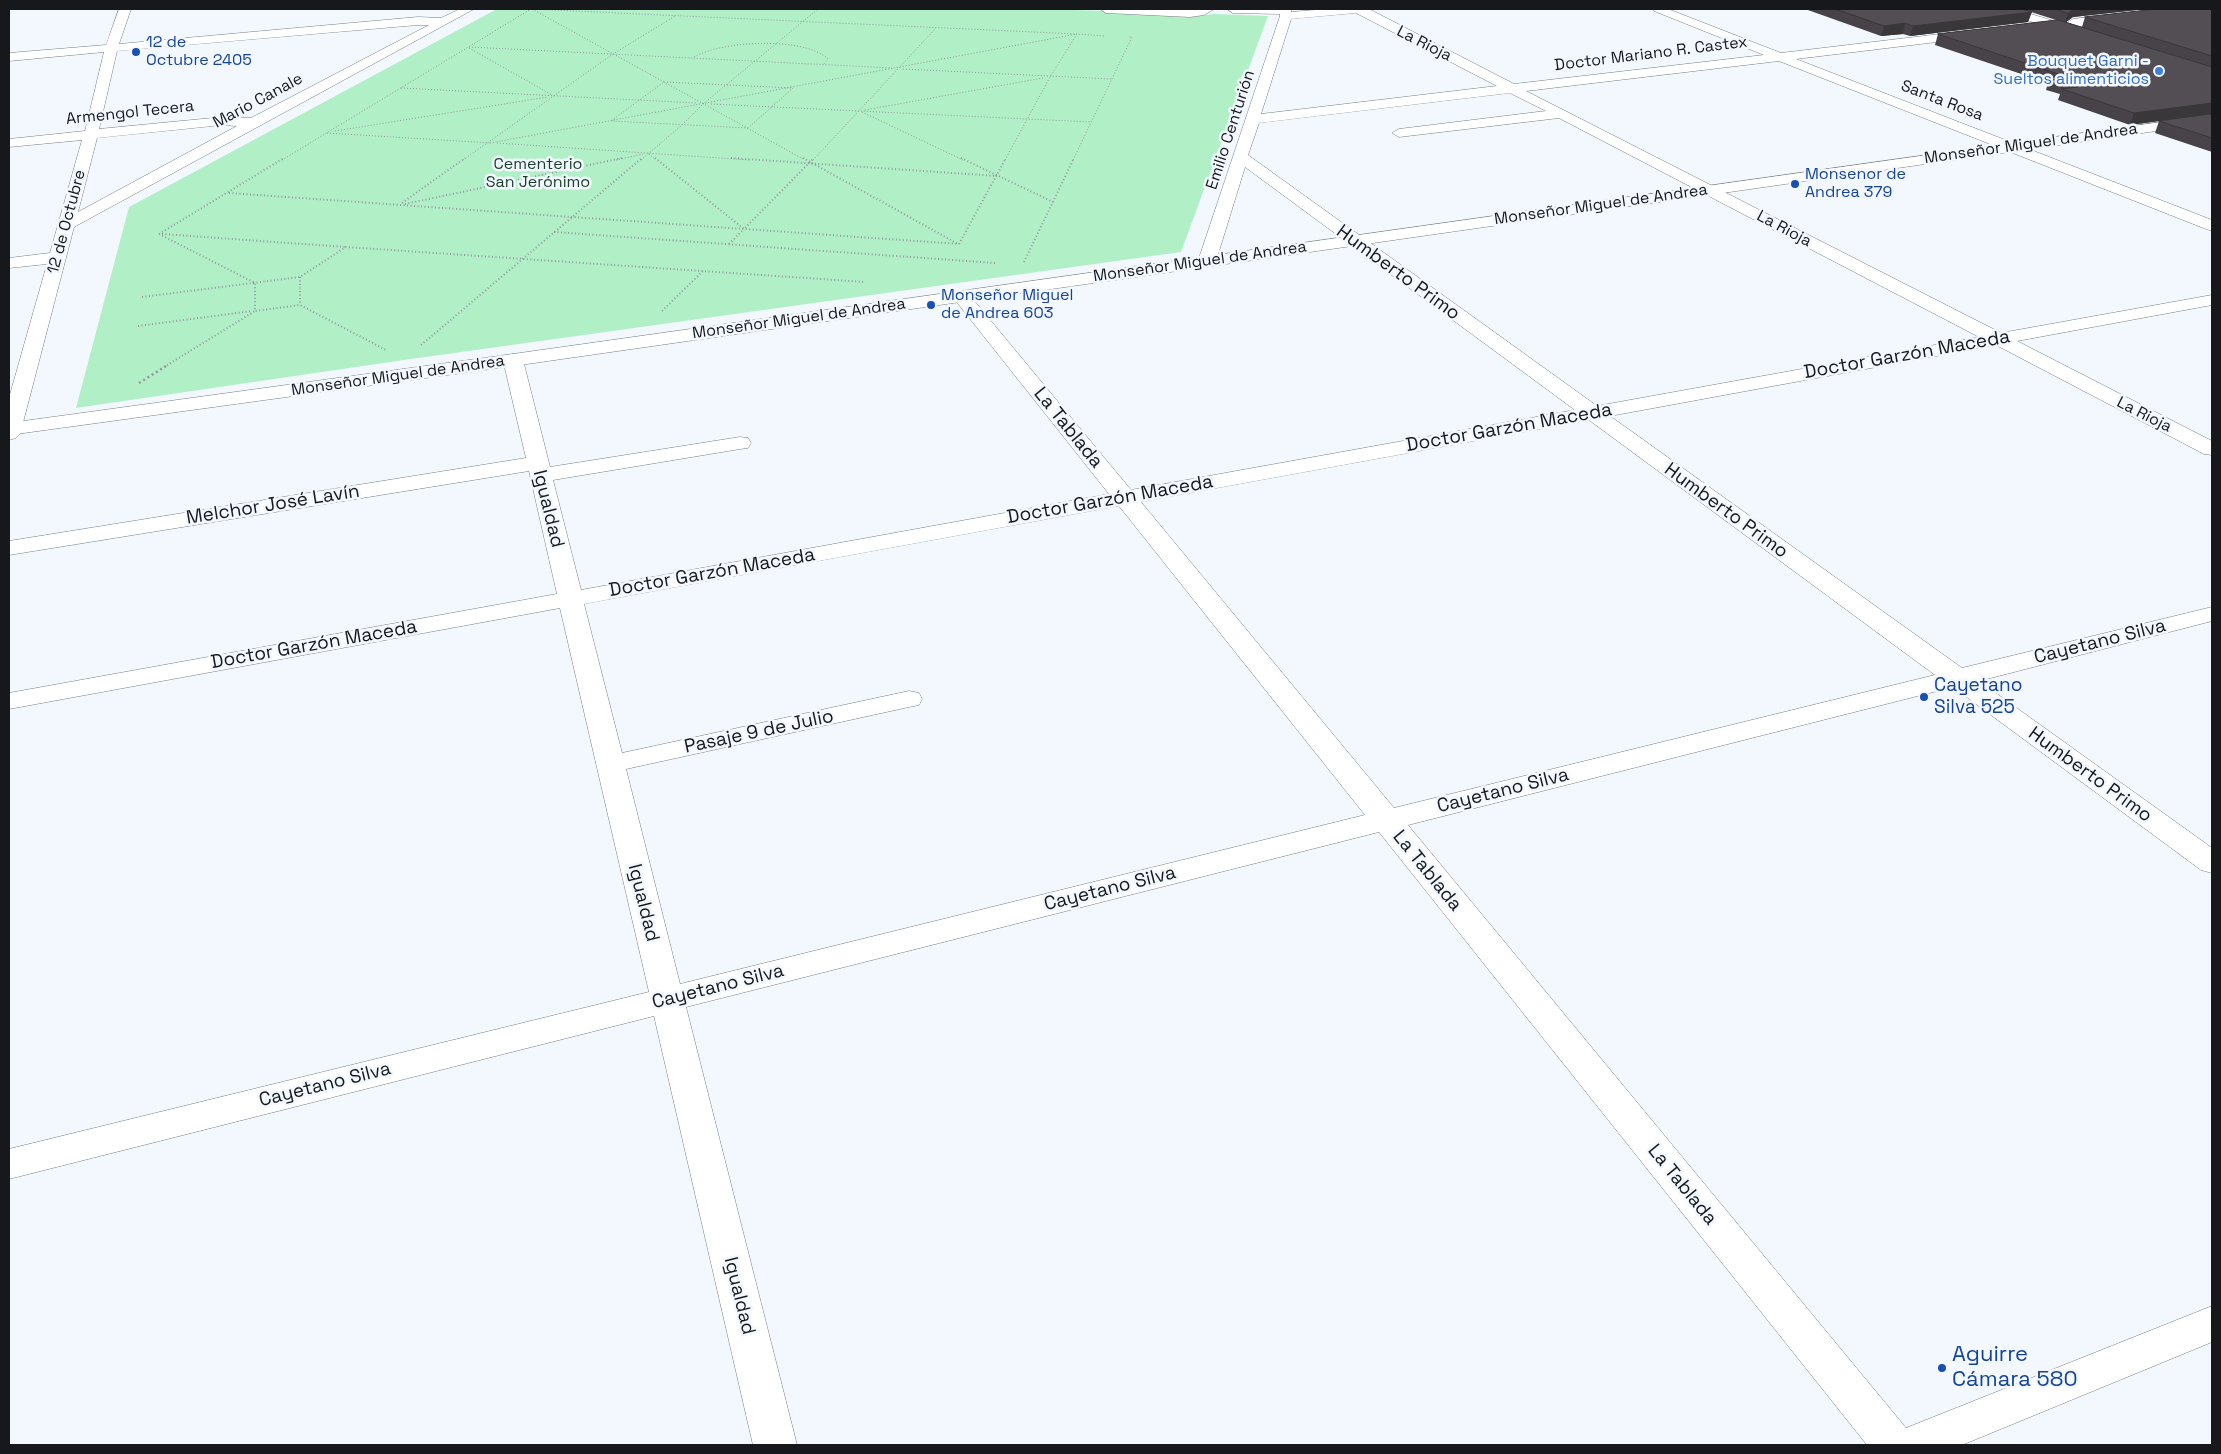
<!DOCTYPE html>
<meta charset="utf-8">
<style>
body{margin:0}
#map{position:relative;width:2221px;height:1454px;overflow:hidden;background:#f2f8fe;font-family:"Space Grotesk",sans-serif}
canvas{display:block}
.frame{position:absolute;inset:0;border:10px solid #16181b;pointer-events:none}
</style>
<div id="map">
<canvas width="2221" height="1454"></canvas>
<div class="frame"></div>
</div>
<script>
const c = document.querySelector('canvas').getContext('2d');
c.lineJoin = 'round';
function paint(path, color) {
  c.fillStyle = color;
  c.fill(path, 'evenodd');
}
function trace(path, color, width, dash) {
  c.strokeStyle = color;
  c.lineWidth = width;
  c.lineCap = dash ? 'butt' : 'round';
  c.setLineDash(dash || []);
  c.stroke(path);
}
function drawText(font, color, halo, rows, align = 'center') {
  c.font = font + ' "Space Grotesk",sans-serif';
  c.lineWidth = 5;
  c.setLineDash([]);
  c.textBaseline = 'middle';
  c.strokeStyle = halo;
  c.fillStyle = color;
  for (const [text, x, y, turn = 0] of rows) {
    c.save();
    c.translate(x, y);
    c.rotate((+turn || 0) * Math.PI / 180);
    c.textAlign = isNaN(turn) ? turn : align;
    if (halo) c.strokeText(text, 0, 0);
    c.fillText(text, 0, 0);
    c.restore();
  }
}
const green = new Path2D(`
 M497,9H1043L1170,13L1196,16L1214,14L1268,16L1181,252L404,360L76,408L129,207Z`);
const pathFar2 = new Path2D(`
 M532,9L805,160
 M469,47L892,68
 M469,48L552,95
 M694,57C721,41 804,36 828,59L824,64
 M903,69L1111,79
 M664,82L793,88L748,128L611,121Z
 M401,88L697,103
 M711,104L1091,122
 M865,110L1043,78
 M862,112L963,160
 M335,131L548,97
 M327,133L491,143
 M497,143L750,160
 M649,154L656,160
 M282,160L531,9L1077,34L490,143
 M463,160L613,54L675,16
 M616,160L643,154
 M641,160L682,125L703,104L818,9
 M813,160L936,28
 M1005,160L1050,77L1077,34L1105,36
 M1073,160L1132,37H1129`);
const pathFar1 = new Path2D(`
 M655,158L744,229L814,158
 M731,158L997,176
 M803,158L958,244
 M961,158L1053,202
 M229,193L959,244
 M402,203L465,158
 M405,204L622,158
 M554,232L995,263
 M159,234L284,158
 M159,234L255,283V311L300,305L386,350
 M162,234L346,247
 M729,244L744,229
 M959,244L1006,158
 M1024,262L1074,158
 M300,277V305
 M142,297L300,277L346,247L865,282
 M662,311L703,271
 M138,326L252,311
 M421,345L642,158
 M164,367L255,311`);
const path = new Path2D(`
 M139,383L166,366`);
const minor = new Path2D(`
 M119,9H131L119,44L418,17L441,18L460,9H474L74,227L20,434L16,438L9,440V398L47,264L9,268V258L50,253L82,140L9,147V139L85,131L104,52L9,61V53L106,45ZM418,25H429L251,118L223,117L99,129L117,51ZM223,125L237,126L78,212L97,138Z
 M1100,9H1214L1204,15L1190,17L1106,13Z
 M1227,9H1291V12L1327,9H1369L1514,84L1764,55L1654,11L1652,9H1668L1781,53L1974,30L1980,34L1978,37L1796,59L2212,220V231L2206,229L1779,61L1526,91L2001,333L2212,295V305L2017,341L2212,441V455L2204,454L1996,345L1610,416L1962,668L2212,607V621L1979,681L2212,848V873L2201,870L1953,687L1408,825L1906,1428L2212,1306V1342L1962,1445H1867L1379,832L686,1007L797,1445H753L654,1016L9,1179V1149L649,992L560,608L9,709V693L557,594L529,471L9,555V541L526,458L503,360L506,356L513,354L520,356L523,360L550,467L740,437L748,438L751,443L748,448L740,449L553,480L581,590L1109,494L955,300L952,296L955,292L961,291L967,292L1131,490L1575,410L1245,167L1216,261L1213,265H1201L1198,261L1280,16V14L1233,13ZM1356,13L1497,86L1261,114L1291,19ZM1510,93L1546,111L1399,129L1392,133L1399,137L1559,118L1979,337L1597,406L1248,155L1259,123ZM1589,420L1935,675L1394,808L1141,502ZM1119,506L1365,815L680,984L626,769L909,707L919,705L922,699L919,693L909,691L622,753L584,604Z
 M2160,9H2193L2187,13L2073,27L2067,23L2073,19Z`);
const major = new Path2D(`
 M1997,9H2014L2084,30L2086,33L2080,37L2076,36L1999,11Z
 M2212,115V123L513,366L9,435V423L513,354Z`);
const wall = new Path2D(`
 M1805,9H2146L2073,17L2066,22L2082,27L2085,17L2212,9V152L2155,133L2159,121L2200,115L2130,125L2058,100L2060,94L2046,90L2048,83L1935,45L1938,34L2056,20L2031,12L2028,22L1910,36L1903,34L1881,36Z`);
const shadedWall = new Path2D(`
 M2074,9H2146L2073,17L2065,23L2068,13Z
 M2032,12L2028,22L1910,36L1913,26Z
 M1905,23L1903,34L1881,36L1884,26Z
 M2212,103V114L2130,125L2134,113Z`);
const building = new Path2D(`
 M1836,9H2021L2032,12L1913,26L1905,23L1884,26Z
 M2056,9H2074L2068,13Z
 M2157,9H2212V56L2085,17Z
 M2058,20L2212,67V103L2134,113L2062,89L2077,87L2049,78L2064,76L1938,34Z
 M2212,114V138L2159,121Z`);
const markers = [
 [136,52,5,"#1a4fb4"],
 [2159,71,5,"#3f7fe0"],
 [1795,184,5,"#1a4fb4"],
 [931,305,5,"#1a4fb4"],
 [1924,697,5,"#1a4fb4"],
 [1942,1368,5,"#1a4fb4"]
];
const farTransitnames = [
 ["12 de",146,43],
 ["Octubre 2405",146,61],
 ["Monsenor de",1805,175],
 ["Andrea 379",1805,193],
 ["Monseñor Miguel",941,296],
 ["de Andrea 603",941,314]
];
const farStreetnames = [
 ["La Rioja",1424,44,27],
 ["Doctor Mariano R. Castex",1651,54,-7],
 ["Mario Canale",258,101,-28],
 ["Santa Rosa",1942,101,21],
 ["Armengol Tecera",130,113,-6],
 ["Emilio Centurión",1231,130,-72],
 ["Monseñor Miguel de Andrea",2031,144,-8],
 ["Monseñor Miguel de Andrea",1601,205,-8],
 ["12 de Octubre",67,222,-75],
 ["La Rioja",1784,229,28],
 ["Monseñor Miguel de Andrea",1200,262,-8],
 ["Monseñor Miguel de Andrea",799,319,-8],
 ["Monseñor Miguel de Andrea",398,376,-8],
 ["La Rioja",2144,415,27]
];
const farShopnames = [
 ["Bouquet Garni -",2149,62],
 ["Sueltos alimenticios",2149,80]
];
const farParknames = [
 ["Cementerio",538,165],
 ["San Jerónimo",538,183]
];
const streetNames = [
 ["Humberto Primo",1398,273,36],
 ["Doctor Garzón Maceda",1907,355,-10],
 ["La Tablada",1068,428,51],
 ["Doctor Garzón Maceda",1509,428,-10],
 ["Doctor Garzón Maceda",1110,500,-10],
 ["Melchor José Lavín",273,505,-9],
 ["Igualdad",548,509,76],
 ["Humberto Primo",1726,511,36],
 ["Doctor Garzón Maceda",712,573,-10],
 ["Cayetano Silva",2100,642,-14],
 ["Doctor Garzón Maceda",314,645,-10],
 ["Pasaje 9 de Julio",759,732,-12],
 ["Humberto Primo",2090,775,36],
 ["Cayetano Silva",1503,791,-14],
 ["La Tablada",1427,871,51],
 ["Cayetano Silva",1110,889,-14],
 ["Igualdad",643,903,76],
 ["Cayetano Silva",718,987,-14],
 ["Cayetano Silva",325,1085,-14],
 ["La Tablada",1682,1185,51],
 ["Igualdad",739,1296,76]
];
const transitNames = [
 ["Cayetano",1934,686],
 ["Silva 525",1934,708]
];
const nearTransitnames = [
 ["Aguirre",1952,1355],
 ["Cámara 580",1952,1380]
];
paint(green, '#b1f0c7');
trace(minor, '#777e85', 1);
trace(major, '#777e85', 1);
trace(pathFar2, '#93979c', 1, [1, 2]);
trace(pathFar1, '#93979c', 2, [1, 2.5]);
trace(path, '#93979c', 2.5, [2, 3]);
paint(minor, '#fff');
paint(major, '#fff');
paint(wall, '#474348');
paint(shadedWall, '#3a373b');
paint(building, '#534e54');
trace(building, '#3a373b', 1);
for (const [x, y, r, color] of markers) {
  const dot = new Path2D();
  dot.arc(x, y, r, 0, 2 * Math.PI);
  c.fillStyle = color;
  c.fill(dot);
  trace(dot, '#f2f8fe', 2);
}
drawText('16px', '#164399', '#f2f8fe', farTransitnames, 'left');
drawText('16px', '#16181b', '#f2f8fe', farStreetnames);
drawText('16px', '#366cbe', '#f2f8fe', farShopnames, 'right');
drawText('16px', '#193f29', '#f2f8fe', farParknames);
drawText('19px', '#16181b', '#f2f8fe', streetNames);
drawText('19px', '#164399', '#f2f8fe', transitNames, 'left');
drawText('22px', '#164399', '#f2f8fe', nearTransitnames, 'left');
</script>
